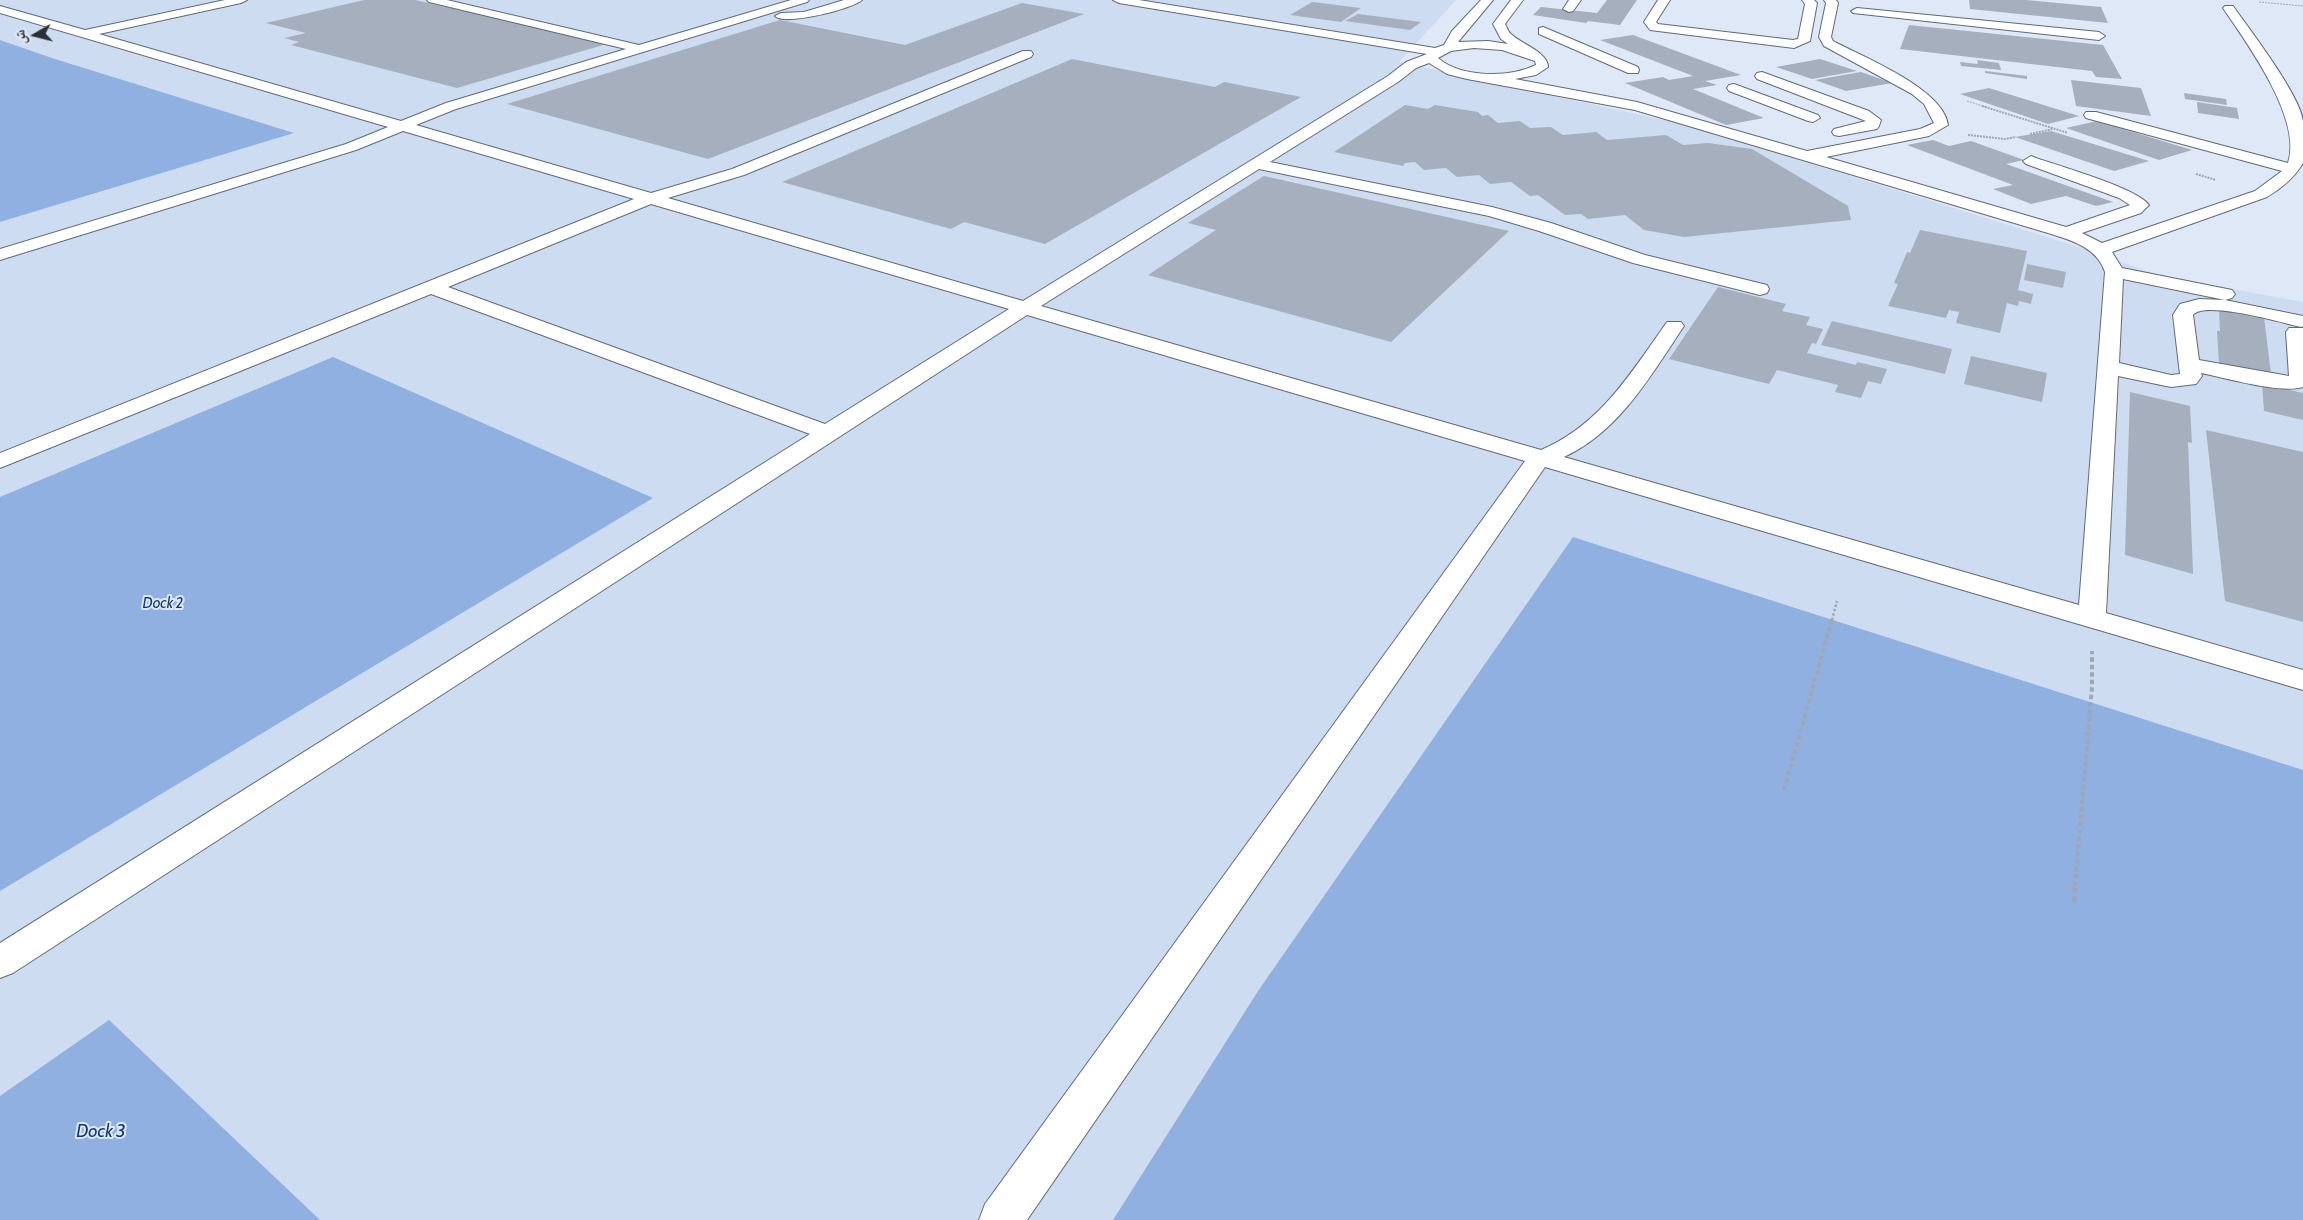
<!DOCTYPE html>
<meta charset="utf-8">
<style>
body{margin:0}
#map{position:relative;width:2303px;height:1220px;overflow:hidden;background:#dee8f7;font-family:Cabin,"Noto Naskh Arabic",sans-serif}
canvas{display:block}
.north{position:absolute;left:10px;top:10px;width:50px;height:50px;-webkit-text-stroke:4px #dee8f7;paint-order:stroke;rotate:262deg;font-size:14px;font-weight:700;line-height:20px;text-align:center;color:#2c3036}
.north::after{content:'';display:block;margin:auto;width:18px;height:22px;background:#2c3036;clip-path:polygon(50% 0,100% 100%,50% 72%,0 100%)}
</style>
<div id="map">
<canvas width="2303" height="1220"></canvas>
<div class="north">ش</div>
</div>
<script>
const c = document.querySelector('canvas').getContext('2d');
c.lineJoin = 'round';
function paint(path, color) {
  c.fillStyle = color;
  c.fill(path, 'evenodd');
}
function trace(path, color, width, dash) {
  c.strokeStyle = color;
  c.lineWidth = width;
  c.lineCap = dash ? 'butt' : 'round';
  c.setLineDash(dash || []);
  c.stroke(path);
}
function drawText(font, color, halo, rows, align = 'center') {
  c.font = font + ' Cabin,sans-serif';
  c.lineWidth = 4;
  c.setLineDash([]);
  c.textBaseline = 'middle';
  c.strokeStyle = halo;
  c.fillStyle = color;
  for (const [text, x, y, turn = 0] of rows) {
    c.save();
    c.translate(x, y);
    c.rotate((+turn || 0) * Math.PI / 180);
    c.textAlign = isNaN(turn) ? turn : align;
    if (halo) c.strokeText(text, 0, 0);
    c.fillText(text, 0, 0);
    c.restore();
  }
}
const built = new Path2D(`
 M0,0H1456L1399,62L1682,124L2073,245L2161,276L2303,302V770L1573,537L1258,991L1113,1220H0V222L293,133L55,59L0,40Z`);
const water = new Path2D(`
 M0,40L55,59L294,133L0,222Z
 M333,357L653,498L0,891V497Z
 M1573,537L2303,770V1220H1113L1258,991Z
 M109,1020L320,1220H0V1096Z`);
const building = new Path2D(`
 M364,0H415L610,43L457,88L291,45L299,42L284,38L306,33L266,23Z
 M1607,0H1637L1620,25L1588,21L1586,23L1533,15L1541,7L1597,13Z
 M1969,0H2026L2101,7L2108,23L1970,9Z
 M1312,2L1361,8L1341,22L1290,15Z
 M1022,3L1084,14L708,159L507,104L780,20L905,45Z
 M1358,14L1421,22L1410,30L1345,21Z
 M1909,25L2103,45L2122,79L2096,77L2092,71L1900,49Z
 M1633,35L1741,75L1705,81L1717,85L1693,89L1764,118L1726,125L1625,83L1663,77L1669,80L1693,76L1600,40Z
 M1072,59L1215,87L1224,82L1301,97L1045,244L964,222L951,229L782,182Z
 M1820,59L1857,71L1812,79L1776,67Z
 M1977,60L1999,63L2001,70L1961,66L1960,62L1978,64Z
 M1985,71L2027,76V79L1985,73Z
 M1861,72L1892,83L1846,91L1815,80Z
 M2071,80L2141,88L2151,116L2076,106Z
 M1989,88L2079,116L2048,124L1960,94Z
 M2184,93L2226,99L2227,105L2185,99Z
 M2197,102L2237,108L2239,119L2198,113Z
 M1405,105L1428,109L1435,105L1478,112L1482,116L1488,115L1498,123L1520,121L1530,128L1551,127L1563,135L1596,132L1607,140L1666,135L1683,145L1708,143L1752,149L1848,206L1851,220L1684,237L1644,230L1625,215L1588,219L1581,214L1565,215L1538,195L1530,196L1511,182L1490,184L1479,175L1457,177L1446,168L1424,170L1415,162L1405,163L1403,166L1334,152Z
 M2097,121L2192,150L2159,160L2066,128Z
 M2051,131L2149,161L2114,171L2015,137Z
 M1933,140L1949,146L1971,141L2024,160L2006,164L2113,202L2096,206L2066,196L2031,204L1993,189L2013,185L1907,145Z
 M1264,176L1509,231L1391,342L1148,275L1216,230L1188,223Z
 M1920,230L2027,251L2018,290L2033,294L2031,304L2019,301L2018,306L2007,303L2000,333L1956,323L1959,312L1949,310L1946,318L1888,306L1898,284L1894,283L1907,252L1910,253Z
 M2027,264L2066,272L2063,288L2024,280Z
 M1718,287L1786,304L1782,311L1810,317L1806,325L1823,329L1816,344L1812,343L1807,353L1856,365L1857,362L1887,369L1881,384L1868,381L1861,398L1835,392L1838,385L1777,370L1769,384L1669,359Z
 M2219,308L2264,317L2271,374L2219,363L2217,331H2220Z
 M1832,321L1952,349L1945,374L1821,345Z
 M1971,356L2047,373L2042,402L1964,384Z
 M2262,384L2303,393V420L2264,411Z
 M2130,392L2190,406L2192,443L2188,442L2193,574L2125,555Z
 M2206,430L2303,452V622L2225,601Z`);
const pathFar4 = new Path2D(`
 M2259,2L2303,6
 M1967,101L1986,107`);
const pathFar3 = new Path2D(`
 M1982,106L2068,133
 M2030,134L2053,129
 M1968,135L2005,139L2016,137
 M2196,174L2216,180`);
const pathFar2 = new Path2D(`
 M1832,620L1837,601`);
const pathFar1 = new Path2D(`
 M1784,790L1832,619
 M2075,886L2092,687V651`);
const path = new Path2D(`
 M2074,902L2075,885`);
const minor = new Path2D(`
 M225,0H247L241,3L99,34L401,121L446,103L626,49L429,2L427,0H447L639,45L791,0H809L807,2L456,109L416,125L651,193L732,169L1023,51H1031L1033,54L1031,57L744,175L668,198L1023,301L1388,76L1406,62L1427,54L1119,3L1113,0H1139L1435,48L1444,45L1452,31L1481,0H1493L1458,42L1488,41L1508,44L1501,39L1493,24L1511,0H1523L1505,24C1507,27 1508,32 1511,34C1521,44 1548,52 1548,67L1536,75L1515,79L1637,102L1807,151L1920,129L1934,123L1924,104L1912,94L1824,46L1819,37L1826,3L1824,0H1836L1838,3L1831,37L1833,41C1863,57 1944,89 1948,125L1929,136L1826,157L2066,227L2130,205L2119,198L2026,164L2023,161L2031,156L2036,158C2059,166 2137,188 2149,205L2141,213L2082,233L2102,243L2255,191L2282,171L2086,118L2084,115L2086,112H2096L2288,163C2303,120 2247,43 2223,8L2225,6H2233C2250,30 2300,95 2303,121C2303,134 2303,150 2303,163C2295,177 2282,188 2267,197L2112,252L2122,268L2232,290L2235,294L2232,298L2225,300L2303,316V326L2301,327C2283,323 2204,300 2193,315L2199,360L2289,376L2286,332L2289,328H2303V387C2281,394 2226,378 2201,373L2202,376L2196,384L2171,387L2118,376L2106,613L2303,670V690L1545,467L1027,1220H979L985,1204L1525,461L1027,315L13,973L0,978V943L810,434L431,294L0,468V453L634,199L403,131L356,150L0,260V249L346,144L388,127L0,13V6L85,30ZM1474,48L1502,50L1535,61L1536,65C1509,78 1461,78 1438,58L1451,51ZM1429,63L1447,74L1467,79L1635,110L2048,233C2070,240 2097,247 2105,272L2079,605L1564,457C1620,431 1651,375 1684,326L1681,322H1667C1631,373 1600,425 1541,450L1041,306L1259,169L1489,216L1539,231L1633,263L1760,295L1767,293L1769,289L1767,285L1645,255L1551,223L1492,207L1270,162L1398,82L1416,68ZM651,204L1009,309L825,424L448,287ZM2123,279L2225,300L2199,299L2180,304L2173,315L2180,374L2171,375L2119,363Z
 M844,0H862C852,9 785,26 775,16L781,13L804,12Z
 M1569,0H1581L1573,11L1569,12L1563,9Z
 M1658,0H1670L1656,22L1658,24L1793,40L1798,39L1805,4L1802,0H1814L1817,3L1810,41L1794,48L1650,30L1644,22Z
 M1857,8L2099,32L2105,36L2099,40L1853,13L1851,11Z
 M1543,27L1638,67L1639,70L1638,73H1628L1539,34V28Z
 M1762,72L1869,111L1881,120L1879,126L1877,129L1839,136L1834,135L1832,132L1834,129L1866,121L1757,79L1755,76L1757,73Z
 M1734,84L1818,115L1820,118L1813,122L1808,121L1729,91L1727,88L1729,85Z`);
const waterNames = [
 ["Dock 2",163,604]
];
const nearWaternames = [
 ["Dock 3",101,1132]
];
paint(built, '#cddcf1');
paint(water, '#8fb0e0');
paint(building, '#a6afbe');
trace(minor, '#616a77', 2);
trace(pathFar4, '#a0a7b3', 1, [2, 1]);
trace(pathFar3, '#a0a7b3', 2, [2, 1]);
trace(pathFar2, '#a0a7b3', 2.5, [2.5, 2]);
trace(pathFar1, '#a0a7b3', 4, [4.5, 3]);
trace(path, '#a0a7b3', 4.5, [5.5, 4]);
paint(minor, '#fff');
drawText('italic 15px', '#0e3871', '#dee8f7', waterNames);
drawText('italic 18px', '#0e3871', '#dee8f7', nearWaternames);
</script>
